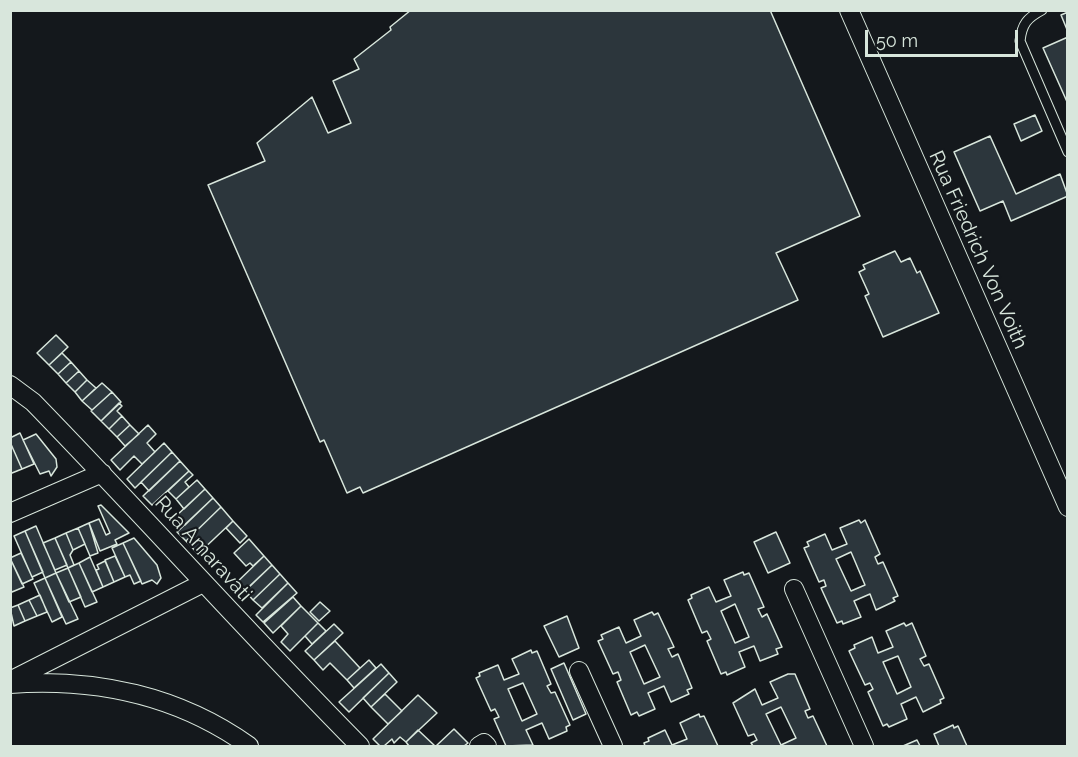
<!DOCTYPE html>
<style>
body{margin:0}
#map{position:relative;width:1078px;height:757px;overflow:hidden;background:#14181c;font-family:Raleway,sans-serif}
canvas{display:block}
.frame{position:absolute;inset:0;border:12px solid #d8e6dc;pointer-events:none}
.scale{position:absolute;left:865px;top:30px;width:153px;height:27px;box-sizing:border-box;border:3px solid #d8e6dc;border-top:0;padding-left:8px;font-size:18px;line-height:21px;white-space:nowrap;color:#d8e6dc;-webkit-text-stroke:4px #14181c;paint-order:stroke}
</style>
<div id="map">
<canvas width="1078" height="757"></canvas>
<div class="frame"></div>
<div class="scale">50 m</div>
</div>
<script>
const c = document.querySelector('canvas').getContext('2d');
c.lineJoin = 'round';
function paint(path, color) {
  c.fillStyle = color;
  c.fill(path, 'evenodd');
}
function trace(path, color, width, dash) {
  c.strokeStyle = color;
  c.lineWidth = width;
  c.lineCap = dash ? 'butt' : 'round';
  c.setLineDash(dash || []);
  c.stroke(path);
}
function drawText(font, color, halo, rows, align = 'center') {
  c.font = font + ' Raleway,sans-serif';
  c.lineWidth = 4.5;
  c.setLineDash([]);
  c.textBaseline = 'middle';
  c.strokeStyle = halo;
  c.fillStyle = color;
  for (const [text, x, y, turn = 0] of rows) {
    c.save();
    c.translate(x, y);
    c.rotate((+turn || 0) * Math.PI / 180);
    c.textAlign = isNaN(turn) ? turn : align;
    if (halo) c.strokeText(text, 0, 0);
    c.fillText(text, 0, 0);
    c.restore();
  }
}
const building = new Path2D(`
 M411,10H770L860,216L776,253L798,300L363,493L360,487L347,493L324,440L320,442L208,185L265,161L257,143L312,97L328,133L351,123L333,81L359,69L354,59L391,30L390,27Z
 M1068,12V32L1061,15Z
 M1068,37V104L1043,48Z
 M1035,115L1042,131L1021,141L1014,124Z
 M990,136L1016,194L1060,174L1068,196L1011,221L1003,201L980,211L954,152Z
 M895,251L901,262L910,258L917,273L920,271L939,313L883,337L865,296L869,294L859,272L865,269L863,265Z
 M56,335L68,347L49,365L37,353Z
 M62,353L71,362L58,374L49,365Z
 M71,362L79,371L66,383L58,374Z
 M79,371L87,380L75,392L66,383Z
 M87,380L96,388L82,401L75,392Z
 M102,383L112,392L92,410L82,401Z
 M112,392L121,402L101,421L91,411Z
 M119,403L122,406L117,411L122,416L109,429L101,421Z
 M122,416L130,425L117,437L109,429Z
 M130,425L139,434L125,446L117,437Z
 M148,425L156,434L147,443L155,452L142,464L134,456L120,470L111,460Z
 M20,433L34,464L22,469L10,442V438Z
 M36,434L56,459L57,467L51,476L49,471L40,474L23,440Z
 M10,442L22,469L12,473L10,471Z
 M164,443L172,452L135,488L127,479Z
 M172,452L180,461L149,491L141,482Z
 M180,461L189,471L152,505L143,496Z
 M189,471L193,475L185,482L189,487L176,499L168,491Z
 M197,480L205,489L184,509L176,499Z
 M205,489L213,498L185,525L176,516Z
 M213,498L221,507L186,541L177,532Z
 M101,505L129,533L115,540L117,544L100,551L89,523L99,519L106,535L110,533L98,506Z
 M221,507L233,521L198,554L186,541Z
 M859,520L861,523L865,520L880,554L875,557L878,564L883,562L898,596L893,598L895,601L876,610L870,594L854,601L861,617L843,624L842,621L837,623L821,588L826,586L824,580L819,582L804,548L809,546L807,542L825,534L832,550L847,544L840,528ZM851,552L865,585L851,591L836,559Z
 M233,521L247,536L240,543L226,528Z
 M89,523L98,553L90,556L78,528Z
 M36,526L56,573L45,578L25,531Z
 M78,528L85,544L73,550L66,533Z
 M25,531L43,572L32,577L14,536Z
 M776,532L790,563L768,573L754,542Z
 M66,533L73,550L70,555L74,565L68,568L55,538Z
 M55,538L67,565L55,570L43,543Z
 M134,538L157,565L161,578L157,584L152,580L142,584L123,543Z
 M249,539L264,556L253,566L250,563L246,566L234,553Z
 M123,543L141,581L134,584L130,575L125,577L112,548Z
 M21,553L33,579L22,584L10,558Z
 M115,556L125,577L114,582L105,560Z
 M264,556L272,565L239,596L231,588Z
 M90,557L103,587L92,592L79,563Z
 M10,558L24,587L12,592L10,588Z
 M105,561L114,582L103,587L96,570L99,569L97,565Z
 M79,563L97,602L85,607L68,568Z
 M272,565L280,574L253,600L245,591Z
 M68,568L81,597L69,602L56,573Z
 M743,572L744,575L749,573L764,607L758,609L762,617L767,614L782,647L776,649L778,654L760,661L754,646L739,652L745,667L727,675L726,672L721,674L707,641L711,639L707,631L702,633L688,600L692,598L691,595L709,587L716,602L731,596L724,580ZM735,604L749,637L735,643L721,611Z
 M56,573L78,619L66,624L45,578Z
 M280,574L288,583L262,608L253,600Z
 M45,578L62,617L52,622L34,583Z
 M288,583L297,593L263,622L256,615Z
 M40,595L47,612L37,616L29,600Z
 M293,597L301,606L273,633L264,623Z
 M29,600L37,616L25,621L18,605Z
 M320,602L330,611L319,621L310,612Z
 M18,605L25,621L14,626L10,608Z
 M301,606L318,623L290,651L281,642L288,634L281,626Z
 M652,612L654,615L658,613L674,647L668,649L672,657L678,654L692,688L687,690L689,694L671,702L664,686L648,693L655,709L639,716L637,712L631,715L617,682L621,680L618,672L613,674L598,641L603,639L601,635L619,627L626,643L641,636L634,620ZM645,645L660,677L644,684L630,652Z
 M567,616L579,648L559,657L544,626Z
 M318,623L326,631L312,644L305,636Z
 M904,623L906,626L912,623L926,656L920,659L924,666L929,664L944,698L940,700L941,703L923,712L916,697L901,704L907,719L889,727L887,724L883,726L868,692L873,689L870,683L865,685L849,651L855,648L854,645L872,637L878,653L893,647L886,631ZM898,656L911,687L897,694L883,662Z
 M334,624L343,633L314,660L305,651Z
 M335,641L360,668L347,680L330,663L323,670L314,660Z
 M531,650L532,653L537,651L551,684L547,686L551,693L555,692L570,725L566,727L567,731L549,739L542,723L526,730L533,745L506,746L494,719L499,717L495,709L491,711L476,678L480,676L479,673L498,665L504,680L519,674L512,659ZM523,683L537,714L522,721L508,689Z
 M369,660L376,668L354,688L347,680Z
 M564,663L586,714L573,720L551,669Z
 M381,664L389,673L349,712L339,702Z
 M389,673L397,682L371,707L363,698Z
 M788,674H795L810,709L805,711L808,718L813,716L827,746H753L751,743L757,740L754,734L748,736L733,703L755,689L762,705L778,698L770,682ZM781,707L796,738L781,745L766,714Z
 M385,694L402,711L388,724L371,707Z
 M418,695L437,713L406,742L400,737L394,743L392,739L384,746H380L373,739Z
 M699,714L700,717L704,716L718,746H645L644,743L649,741L648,738L665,730L672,745L687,739L680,723Z
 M953,725L954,728L958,726L967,746H939L934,734Z
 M454,729L468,743L464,746H436Z
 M418,730L435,746H409L406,742Z
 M917,740L920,746H903Z`);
const lane = new Path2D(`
 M1042,10C1027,18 1022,24 1020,41L1068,152`);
const street = new Path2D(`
 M849,10L1068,507
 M10,385L33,402C144,516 249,634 360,746
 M10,513L102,473
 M794,589L864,746
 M579,671L613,746
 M10,681L203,583
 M10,684C96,678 179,696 249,746
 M479,746L484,743L487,746`);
const streetNames = [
 ["Rua Friedrich Von Voith",978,250,66],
 ["Rua Amaravati",203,549,48]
];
paint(building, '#2c363c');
trace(building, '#d8e6dc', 1.5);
trace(lane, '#d8e6dc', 11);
trace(street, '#d8e6dc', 20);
trace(lane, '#14181c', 9);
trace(street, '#14181c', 18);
drawText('20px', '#d8e6dc', '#14181c', streetNames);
</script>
